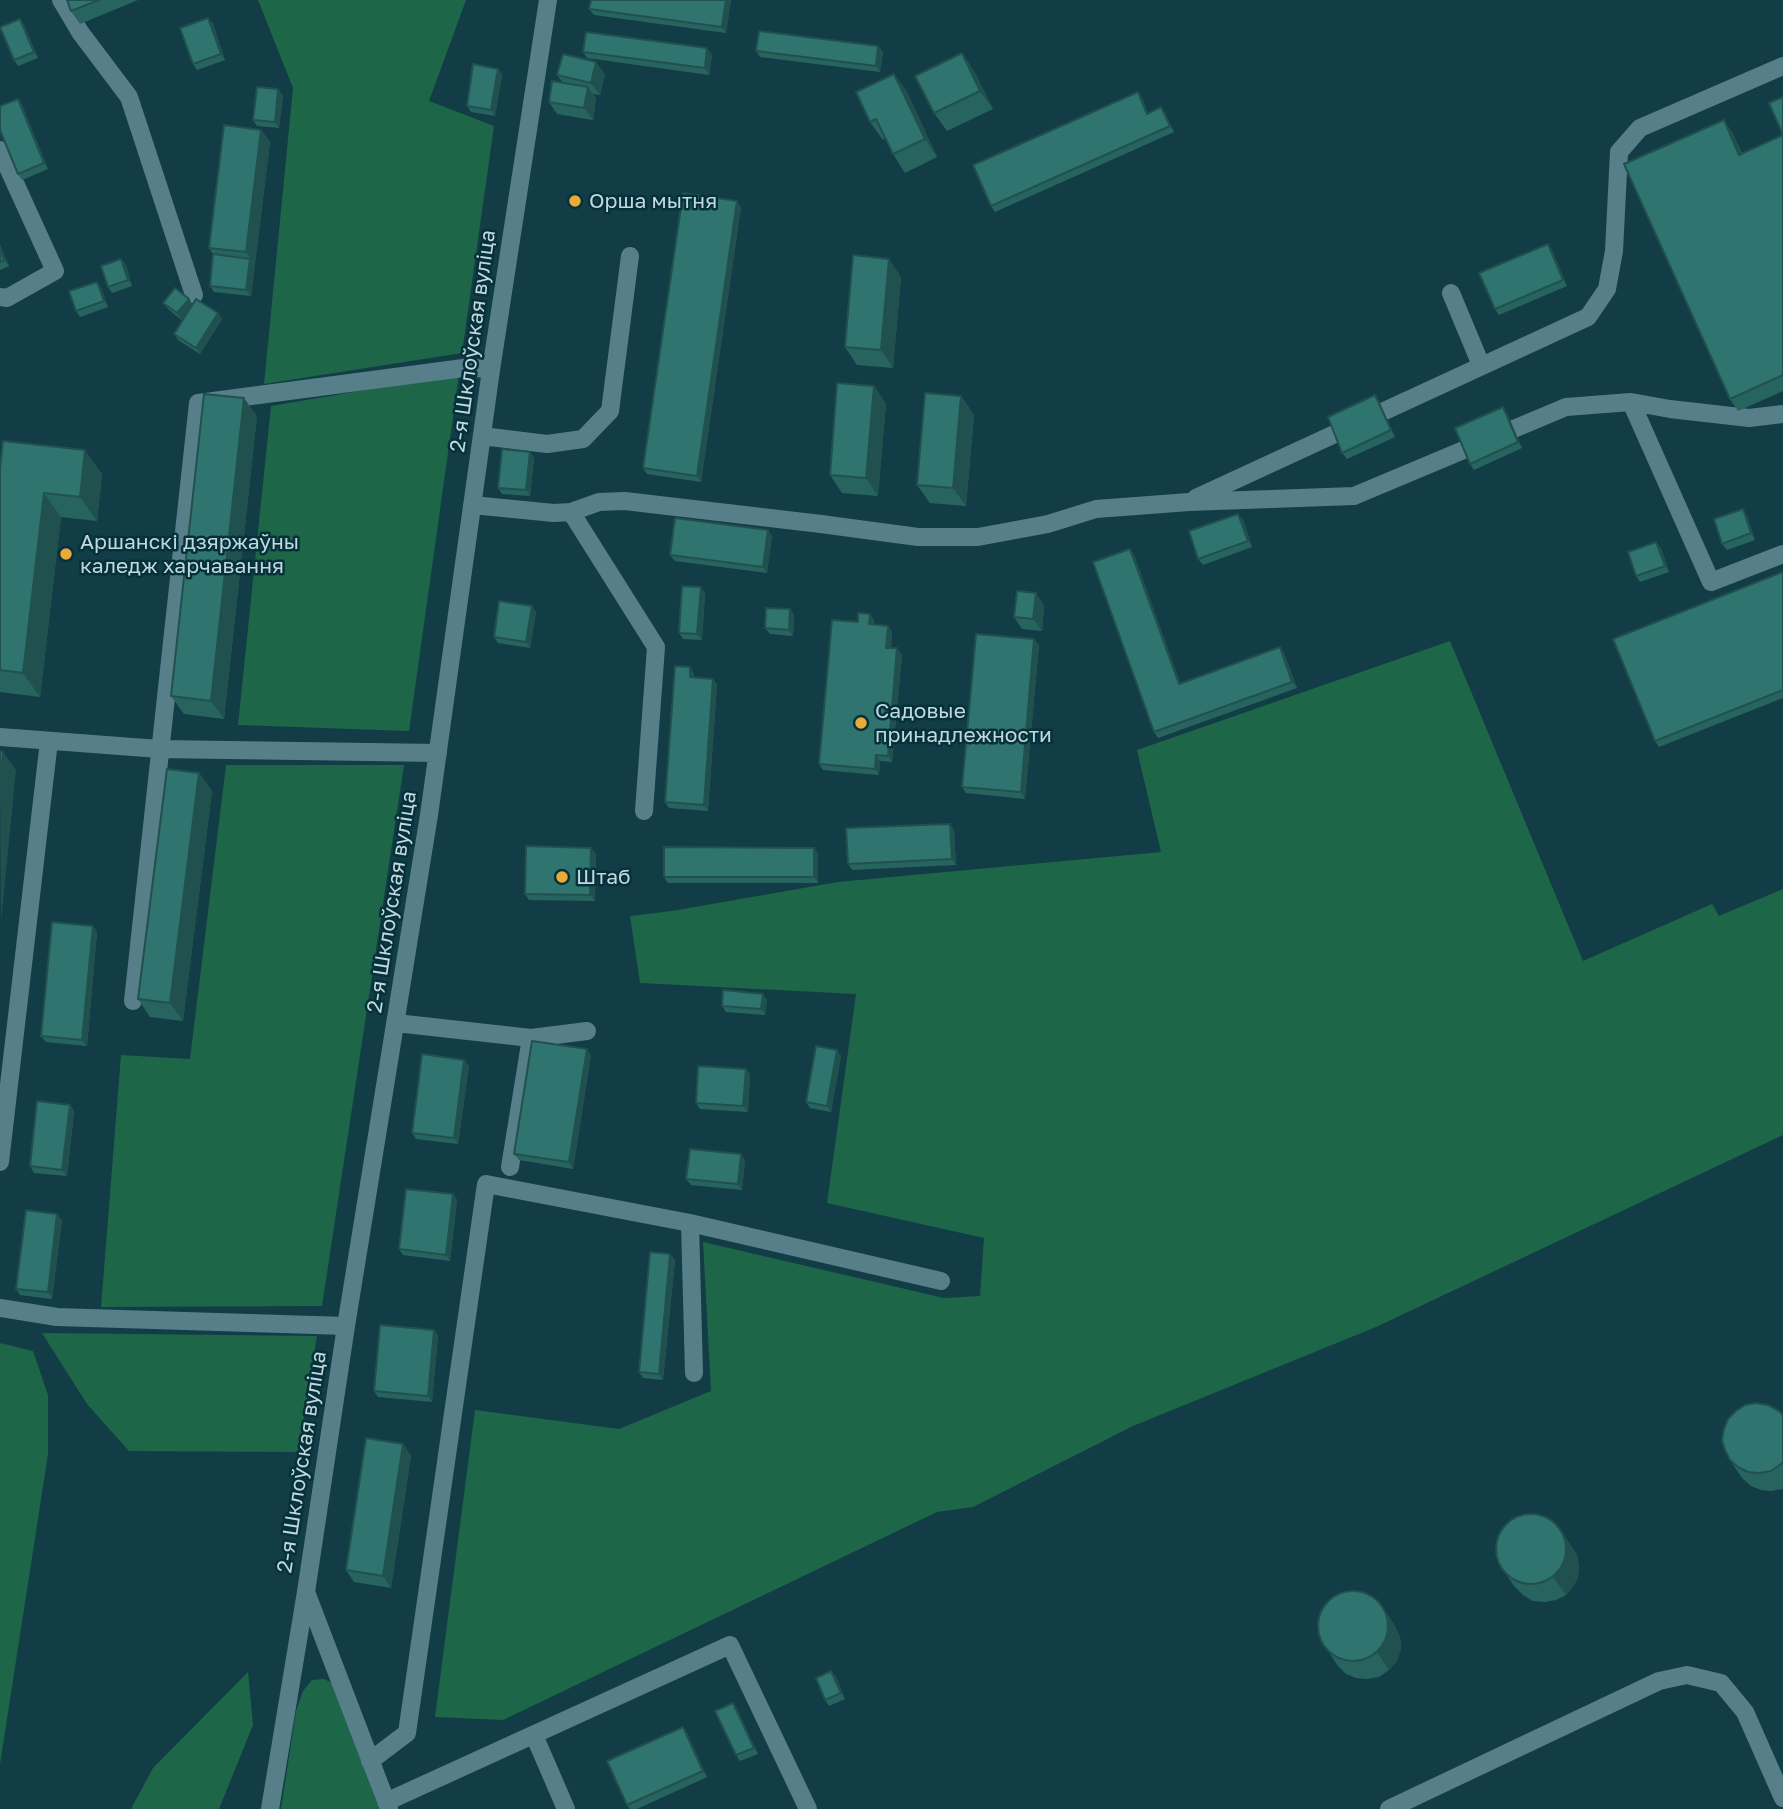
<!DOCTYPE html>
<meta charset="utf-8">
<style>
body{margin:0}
canvas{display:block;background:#123c46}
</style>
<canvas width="1783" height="1809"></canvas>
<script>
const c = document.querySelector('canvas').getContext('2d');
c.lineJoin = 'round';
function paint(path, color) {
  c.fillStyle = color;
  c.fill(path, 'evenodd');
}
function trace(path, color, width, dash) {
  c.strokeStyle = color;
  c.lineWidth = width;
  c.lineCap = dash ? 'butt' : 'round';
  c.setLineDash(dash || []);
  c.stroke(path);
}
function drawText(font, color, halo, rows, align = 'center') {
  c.font = font + ' "Golos Text",sans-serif';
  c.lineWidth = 5;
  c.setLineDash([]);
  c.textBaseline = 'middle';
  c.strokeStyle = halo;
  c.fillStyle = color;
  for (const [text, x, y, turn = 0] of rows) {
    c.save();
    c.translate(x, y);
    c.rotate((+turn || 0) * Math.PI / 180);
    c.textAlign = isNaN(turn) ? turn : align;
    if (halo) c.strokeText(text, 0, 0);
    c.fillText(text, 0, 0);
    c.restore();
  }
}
const green = new Path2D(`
 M258,0H466L429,101L494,126L462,353L264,384L293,88Z
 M459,374L409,731L238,725L271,406Z
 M1450,641L1583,961L1712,904L1719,916L1783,889V1135L1376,1327L1133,1426L973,1507L937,1512L503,1720L435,1717L475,1410L619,1429L711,1391L703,1242L944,1298L980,1296L984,1238L827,1203L856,994L640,983L630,916L672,911L838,882L1161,852L1137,750Z
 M226,765H404L322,1306L101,1307L121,1055L190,1059Z
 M42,1333L317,1336L298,1452L129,1451L87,1404Z
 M0,1343L33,1351L48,1395V1454L0,1764Z
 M248,1672L253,1725L219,1809H131L153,1768Z
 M324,1679L332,1683L379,1809H281L296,1711L303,1691L312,1680Z`);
const minor = new Path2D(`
 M61,0L80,32L129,97L194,295
 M0,150L55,271L7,298L0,297
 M1451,293L1481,365
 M1631,402L1711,582L1783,554
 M482,436L547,444L583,439L610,411L630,256
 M1196,498L1588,317L1607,289L1614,251L1619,152L1640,128L1783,66
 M472,505L554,513L571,512L599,502L625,501L821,524L918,537H978L1048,524L1096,509L1189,502L1354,496L1566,407L1631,402L1670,409L1749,418L1783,414
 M571,512L656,647L644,811
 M0,737L159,749L438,753
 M133,1001L198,403L471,367L491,370
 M396,1023L531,1038L587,1031
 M0,1162L49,741
 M510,1167L531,1038
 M690,1223L694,1373
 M0,1308L57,1317L346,1326
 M306,1592L389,1809
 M534,1735L566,1809
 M370,1761L407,1733L486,1184L690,1223L941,1281
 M386,1802L730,1645L808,1809
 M270,1809L306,1592L346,1326L429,815L491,370L548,0
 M1389,1809L1659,1681L1687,1675L1721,1683L1745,1712L1783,1798`);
const wall = new Path2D(`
 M67,0H138L80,24L71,11Z
 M731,0L726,33L594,15L589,9Z
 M208,18L213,24L225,60L197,70L193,64Z
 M24,25L38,58L18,66L14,60Z
 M878,46L883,52L880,72L760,57L756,51Z
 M583,52L712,55L709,75L587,58Z
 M962,53L974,71L993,109L947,131L934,113Z
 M498,69L502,75L495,116L471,112L467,106Z
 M605,74L600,95L593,94L596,99L593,120L557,114L549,102L563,83L557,75Z
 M894,74L907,92L937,157L905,173L893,154L885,138L883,140L870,122Z
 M278,89L283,96L279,128L257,126L253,120Z
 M1783,97V391L1738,411L1730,399L1732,132L1742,153L1783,135Z
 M1142,98L1148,113L1161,107L1165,113L1174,132L995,212L991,206Z
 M18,99L22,105L48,169L22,180L18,174Z
 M261,130L270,142L251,296L214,292L210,286L213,254L209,248Z
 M741,207L701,482L647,474L643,468Z
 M0,245L9,266L0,270Z
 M1552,250L1567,286L1499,315L1495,309Z
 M121,259L126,265L132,286L112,293L108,287Z
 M901,277L893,368L857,365L845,347Z
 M97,282L101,288L108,307L80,317L76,311Z
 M163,303L192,304L218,313L222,319L200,354L178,340L174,334L189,309L181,320L168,309Z
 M874,386L886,404L878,496L842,493L830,475Z
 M961,396L974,415L966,506L930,503L917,485Z
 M1379,401L1395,437L1347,459L1342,453Z
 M1507,413L1522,448L1474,470L1470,464Z
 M257,416L224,719L184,714L171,696Z
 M530,452L534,458L530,496L502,494L498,488Z
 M0,468L102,474L97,521L61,517L40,697L0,692Z
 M1238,514L1243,520L1252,547L1203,565L1198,559Z
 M1747,516L1755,540L1727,550L1722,544Z
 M772,536L767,573L675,561L670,555Z
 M1661,548L1669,572L1640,582L1636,576Z
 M1130,549L1134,555L1180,683L1280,647L1284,653L1297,688L1158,738L1154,732Z
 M1783,572V698L1659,747L1655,741Z
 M705,593L702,640L683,639L679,633Z
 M1044,605L1042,631L1022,629L1014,617Z
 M790,609L794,615L793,636L770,634L765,628Z
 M536,612L530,648L498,643L494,637Z
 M874,620V625L888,626L892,632L891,648H897L902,655L892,762L880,761L879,775L823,770L819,764L858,622Z
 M1034,639L1039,645L1025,799L966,793L962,787Z
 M690,667L694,674V678L713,679L717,685L708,811L669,808L665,802Z
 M199,773L212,791L183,1021L150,1017L138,999Z
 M954,830L956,865L852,870L848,864Z
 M591,848L596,854L595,901L529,900L525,894Z
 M814,848L818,854V883H668L664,877Z
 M93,926L97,932L87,1046L46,1042L41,1036Z
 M767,1000L765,1015L726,1012L722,1006Z
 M591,1055L573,1169L519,1160L514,1154Z
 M841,1056L831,1112L810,1108L806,1102Z
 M464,1060L469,1066L458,1144L416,1139L412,1133Z
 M746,1069L750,1075L748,1112L700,1109L696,1103Z
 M70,1105L74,1111L67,1176L34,1173L30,1166Z
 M745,1160L742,1190L691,1185L686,1179Z
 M453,1194L457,1200L450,1261L403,1255L399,1249Z
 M62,1220L52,1299L20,1295L16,1289Z
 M670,1254L675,1260L663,1380L643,1378L639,1372Z
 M434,1330L438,1336L432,1402L378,1397L374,1391Z
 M1783,1415V1489L1771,1491L1761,1490L1751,1486L1742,1478L1730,1460Z
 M403,1444L411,1456L391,1588L354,1582L346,1570Z
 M1559,1528L1577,1555L1579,1566L1578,1577L1573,1587L1566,1595L1556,1600L1545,1602L1533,1601L1523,1595L1514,1586L1502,1568Z
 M1383,1608L1395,1626L1400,1637L1401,1649L1397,1661L1389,1670L1379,1677L1367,1679L1356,1678L1346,1674L1338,1666L1326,1648Z
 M831,1671L836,1677L845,1699L829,1706L825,1700Z
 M733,1703L737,1709L758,1754L740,1761L736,1755Z
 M687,1733L707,1777L637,1809H630L627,1805Z`);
const shadedWall = new Path2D(`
 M726,0H731L726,33L722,27Z
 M208,18L213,24L225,60L221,54Z
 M20,19L24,25L38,58L34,52Z
 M878,46L883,52L880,72L876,66Z
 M707,48L712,55L709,75L705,68Z
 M962,53L974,71L993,109L980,91Z
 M596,62L605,74L600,95L591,83Z
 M498,69L502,75L495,116L491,110Z
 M894,74L907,92L937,157L925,139Z
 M588,87L596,99L593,120L584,108Z
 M278,89L283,96L279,128L275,122Z
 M1138,92L1142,98L1151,120L1147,114Z
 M18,99L22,105L48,169L44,163Z
 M1161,107L1165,113L1174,132L1170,126Z
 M1724,120L1732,132L1748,167L1739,155Z
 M261,130L270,142L255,265L246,252Z
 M737,201L741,207L701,482L697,476Z
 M1548,244L1552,250L1567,286L1563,280Z
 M0,245L9,266L4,260L0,249Z
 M121,259L126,265L132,286L128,280Z
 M250,259L255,265L251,296L246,290Z
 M889,259L901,277L893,368L881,350Z
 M97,282L101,288L108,307L104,301Z
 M189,299L193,305L181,320L177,313Z
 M218,313L222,319L200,354L196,348Z
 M874,386L886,404L878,496L866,478Z
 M1375,395L1379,401L1395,437L1391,430Z
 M961,396L974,415L966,506L953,488Z
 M244,398L257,416L224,719L211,701Z
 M1503,407L1507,413L1522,448L1518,442Z
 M85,450L102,474L97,521L80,497Z
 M530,452L534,458L530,496L526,490Z
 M44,493L61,517L40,697L23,673Z
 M1743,509L1747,516L1755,540L1751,533Z
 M1238,514L1243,520L1252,547L1248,541Z
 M768,530L772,536L767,573L763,567Z
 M1656,542L1661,548L1669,572L1665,566Z
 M1130,549L1134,555L1183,690L1179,684Z
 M701,587L705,593L702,640L697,634Z
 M1036,593L1044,605L1042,631L1033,619Z
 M532,606L536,612L530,648L526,642Z
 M790,609L794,615L793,636L789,630Z
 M870,614L874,620L873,630L869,624Z
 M888,626L892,632L890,654L886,648Z
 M1034,639L1039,645L1025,799L1021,792Z
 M1280,647L1284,653L1297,688L1292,682Z
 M897,648L902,655L892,762L888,756Z
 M690,667L694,674V683L690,677Z
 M713,679L717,685L708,811L704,805Z
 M3,752L16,770L1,922L0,783Z
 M876,755L880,761L879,775L875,769Z
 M199,773L212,791L183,1021L170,1003Z
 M950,824L954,830L956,865L952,859Z
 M591,848L596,854L595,901L590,895Z
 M814,848L818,854V883L814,877Z
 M93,926L97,932L87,1046L82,1040Z
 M763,994L767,1000L765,1015L761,1009Z
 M587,1049L591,1055L573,1169L569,1162Z
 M837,1050L841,1056L831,1112L827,1106Z
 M464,1060L469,1066L458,1144L454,1138Z
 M746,1069L750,1075L748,1112L743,1106Z
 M70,1105L74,1111L67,1176L62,1170Z
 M741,1154L745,1160L742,1190L738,1184Z
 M453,1194L457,1200L450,1261L446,1255Z
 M57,1214L62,1220L52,1299L48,1292Z
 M670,1254L675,1260L663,1380L659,1374Z
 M434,1330L438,1336L432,1402L428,1396Z
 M403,1444L411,1456L391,1588L383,1576Z
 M1559,1528L1577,1555L1579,1566L1578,1577L1573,1587L1566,1595L1553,1577Z
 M1383,1608L1395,1626L1400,1637L1401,1649L1397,1661L1389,1670L1377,1652Z
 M831,1671L836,1677L845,1699L841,1693Z
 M733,1703L737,1709L758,1754L754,1748Z
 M683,1727L687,1733L707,1777L703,1771Z`);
const building = new Path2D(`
 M67,0H99L71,11Z
 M591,0H726L722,27L589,9Z
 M208,18L221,54L193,64L180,28Z
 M20,19L34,52L14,60L0,27Z
 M759,31L878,46L876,66L756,51Z
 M586,32L707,48L705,68L583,52Z
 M962,53L980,91L934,113L915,76Z
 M563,54L596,62L591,83L557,75Z
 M473,64L498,69L491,110L467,106Z
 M894,74L925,139L893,154L876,119L870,122L856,92Z
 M552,81L588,87L584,108L549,102Z
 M257,87L278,89L275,122L253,120Z
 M1138,92L1147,114L1161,107L1170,126L991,206L973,165Z
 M1783,97V375L1730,399L1624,164L1724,120L1739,155L1783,135L1769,103Z
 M18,99L44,163L18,174L0,130V106Z
 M224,125L261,130L246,252L209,248Z
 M683,193L737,201L697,476L643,468Z
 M1548,244L1563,280L1495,309L1479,273Z
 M0,249L4,260L0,262Z
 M213,254L250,259L246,290L210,286Z
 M853,255L889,259L881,350L845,347Z
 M121,259L128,280L108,287L101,266Z
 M97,282L104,301L76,311L69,291Z
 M175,288L189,299L177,313L163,303Z
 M196,299L218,313L196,348L174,334Z
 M837,383L874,386L866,478L830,475Z
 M925,393L961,396L953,488L917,485Z
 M204,394L244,398L211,701L171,696Z
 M1375,395L1391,430L1342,453L1328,417Z
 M1503,407L1518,442L1470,464L1455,428Z
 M3,441L85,450L80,497L44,493L23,673L0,670V468Z
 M502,449L530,452L526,490L498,488Z
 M1743,509L1751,533L1722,544L1714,519Z
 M1238,514L1248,541L1198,559L1189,531Z
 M675,518L768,530L763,567L670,555Z
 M1656,542L1665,566L1636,576L1628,552Z
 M1130,549L1179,684L1280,647L1292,682L1154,732L1093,562Z
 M1783,572V690L1655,741L1613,639Z
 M682,586L701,587L697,634L679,633Z
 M1017,591L1036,593L1033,619L1014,617Z
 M499,601L532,606L526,642L494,637Z
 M766,608L790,609L789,630L765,628Z
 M858,613L870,614L869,624L888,626L886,648H897L888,756L876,755L875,769L819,764L832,620L858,622Z
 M976,634L1034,639L1021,792L962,787Z
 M675,666L690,667V677L713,679L704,805L665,802Z
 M0,751L3,752L0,783Z
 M167,769L199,773L170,1003L138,999Z
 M950,824L952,859L848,864L846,828Z
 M526,846L591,848L590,895L525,894Z
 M664,847L814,848V877H664Z
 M52,922L93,926L82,1040L41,1036Z
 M723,990L763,994L761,1009L722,1006Z
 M532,1041L587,1049L569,1162L514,1154Z
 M816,1046L837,1050L827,1106L806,1102Z
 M422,1054L464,1060L454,1138L412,1133Z
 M698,1066L746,1069L743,1106L696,1103Z
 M37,1101L70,1105L62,1170L30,1166Z
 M690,1149L741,1154L738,1184L686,1179Z
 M406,1189L453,1194L446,1255L399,1249Z
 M26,1210L57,1214L48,1292L16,1289Z
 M650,1252L670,1254L659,1374L639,1372Z
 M380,1325L434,1330L428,1396L374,1391Z
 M1756,1403L1768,1405L1779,1411L1783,1415V1462L1781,1464L1771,1471L1759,1473L1748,1472L1738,1467L1730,1460L1725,1450L1722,1440L1724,1429L1728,1419L1736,1411L1745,1405Z
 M366,1438L403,1444L383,1576L346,1570Z
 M1496 1549a35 35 0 1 1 70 0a35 35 0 1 1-70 0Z
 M1318 1626a35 35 0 1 1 70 0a35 35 0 1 1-70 0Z
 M831,1671L841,1693L825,1700L816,1678Z
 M733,1703L754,1748L736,1755L715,1711Z
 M683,1727L703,1771L627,1805L607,1761Z`);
const markers = [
 [575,201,7,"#eaaa39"],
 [66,554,7,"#eaaa39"],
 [861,723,7,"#eaaa39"],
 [562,877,7,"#eaaa39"]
];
const poiNames = [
 ["Орша мытня",589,201],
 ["Аршанскі дзяржаўны",80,542],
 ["каледж харчавання",80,566],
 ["Садовые",875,711],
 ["принадлежности",875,735],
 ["Штаб",576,877]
];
const streetNames = [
 ["2-я Шклоўская вуліца",473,341,-82],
 ["2-я Шклоўская вуліца",392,902,-81],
 ["2-я Шклоўская вуліца",302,1462,-81]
];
paint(green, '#1d6647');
trace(minor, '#567f8a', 18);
paint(wall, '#28645f');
paint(shadedWall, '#21514e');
paint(building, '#2f746f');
trace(building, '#21514e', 2);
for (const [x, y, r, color] of markers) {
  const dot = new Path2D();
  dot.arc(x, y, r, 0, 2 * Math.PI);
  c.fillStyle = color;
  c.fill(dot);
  trace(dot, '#05313b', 2.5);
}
drawText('21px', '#c3d8de', '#05313b', poiNames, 'left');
drawText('21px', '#c3d8de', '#05313b', streetNames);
</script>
